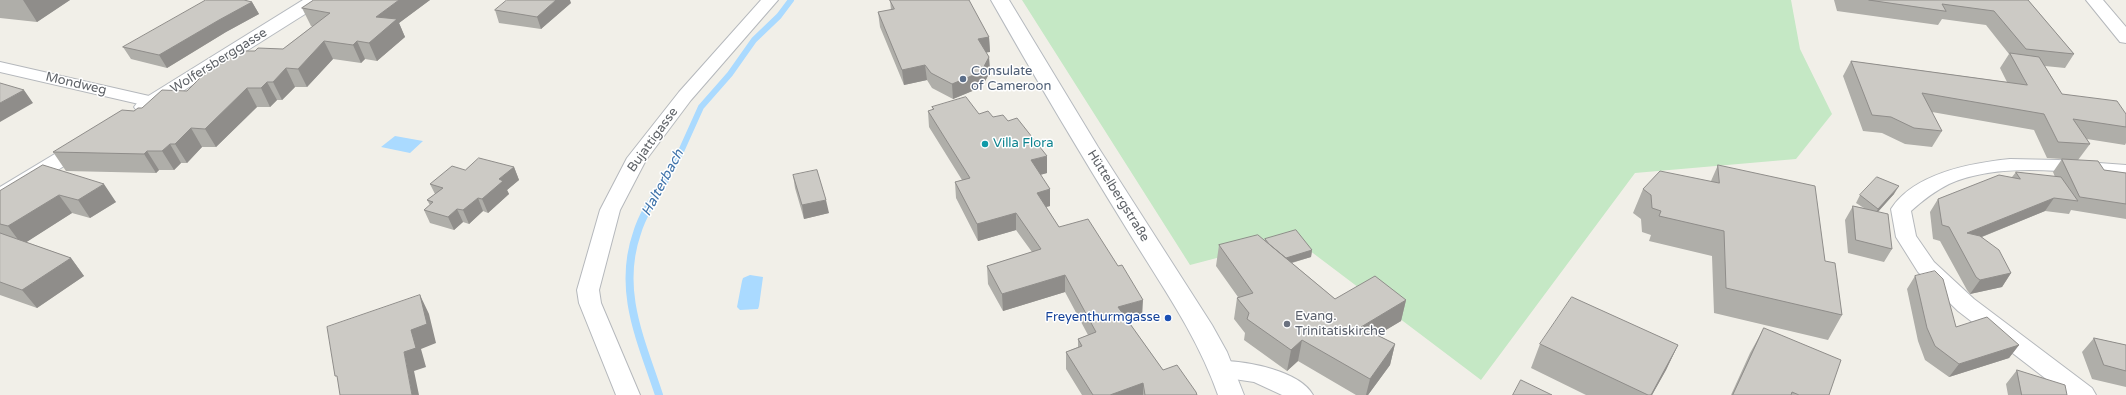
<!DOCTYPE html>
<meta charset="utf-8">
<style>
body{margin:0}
canvas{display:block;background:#f1efe8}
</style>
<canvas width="2126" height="395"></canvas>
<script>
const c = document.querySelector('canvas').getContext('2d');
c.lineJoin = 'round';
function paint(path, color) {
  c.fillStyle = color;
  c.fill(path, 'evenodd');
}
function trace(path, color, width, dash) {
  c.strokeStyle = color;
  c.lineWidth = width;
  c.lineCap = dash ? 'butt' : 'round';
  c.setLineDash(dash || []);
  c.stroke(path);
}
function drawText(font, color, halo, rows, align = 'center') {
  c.font = font + ' "Varela Round",sans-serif';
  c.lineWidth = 3;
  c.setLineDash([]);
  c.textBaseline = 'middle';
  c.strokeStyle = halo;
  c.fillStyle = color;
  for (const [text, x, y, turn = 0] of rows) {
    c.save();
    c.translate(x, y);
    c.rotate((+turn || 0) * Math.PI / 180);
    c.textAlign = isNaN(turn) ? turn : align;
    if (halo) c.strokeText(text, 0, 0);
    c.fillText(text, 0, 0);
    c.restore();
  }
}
const green = new Path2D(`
 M1022,0H1791L1800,49L1832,114L1796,159L1635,173L1481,380L1293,238L1190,265Z`);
const water = new Path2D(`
 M395,136L423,141L410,153L381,147Z
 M750,275L763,277L759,306L758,309L740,310L737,307L742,281L743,278Z`);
const streamFar1 = new Path2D(`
 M666,178L678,158L701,107L730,74L754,40L779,16L791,0`);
const stream = new Path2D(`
 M659,395C641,340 617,291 637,233C643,213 656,195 667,177`);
const street = new Path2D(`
 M761,0H778L691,100L646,160L620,210L599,290L601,303L640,395H616L579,303L577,290L600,210L627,158L679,92Z
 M2086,0H2103L2126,27V43L2120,42Z
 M0,62L158,98L161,102L158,106L152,107L0,72Z
 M2010,159L2058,160L2126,165V177C2072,172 2000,161 1949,184C1935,191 1923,200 1911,211L1916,236L1934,262L1974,299L2092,388L2096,395H2067L1958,311L1918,272L1896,237L1891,209C1914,173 1971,163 2010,159Z
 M1222,361C1247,361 1300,371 1313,395H1282L1254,382L1214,376L1210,370L1214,364Z`);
const secondary = new Path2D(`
 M303,0H324L321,4L151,111L144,113L137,111L134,107L137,103Z
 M991,0H1009L1098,147L1212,325L1227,352L1244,395H1218C1197,335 1161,285 1128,231C1081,155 1035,78 991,0Z
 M85,138L92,140L95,144L92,148L8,202L0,204V187L78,140Z`);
const wall = new Path2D(`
 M0,0H70L37,22L0,18Z
 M314,0H430L399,23L405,37L377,61L365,59L361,63L333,59L307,87H295L282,100H277L270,107H257L216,147H202L187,163H181L174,170H159L156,173L66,171L53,152L134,111L187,91L216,68L255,51L283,49L313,26H311L302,8Z
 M890,0L989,37L990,52H986L989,57L990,72L982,87L953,99L932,88L927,80L904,85L880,27L878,12L891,10Z
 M1834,0H2028L2074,54L2065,68L2045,66L2062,94L2126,114V143L2125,145L2087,139L2090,144L2078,160L2104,170L2126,173V219L2071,210L2069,214L2045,211L1982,237L2011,273L2002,287L1970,294L1967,290L1940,241L1933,239L1930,212L1938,199L2012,177L2016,172L2055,177L2053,172L2062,159L2047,158L2034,130L1932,112L1942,131L1932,147L1905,144L1882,133L1863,131L1843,76L1851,61L2007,82L2000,68L2009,54L1986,25L1942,19L1938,25L1837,11Z
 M252,2L259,14L226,32L167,68L131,59L123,47Z
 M571,3L541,29L499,23L495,10Z
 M932,107L979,114L993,117L1047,173L1040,175L1050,206L1046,207L1059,227L1142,318L1128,321L1163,370L1197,395H1082L1066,369V352L1078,347V339L1088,335L1065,292L1003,311L988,284L987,266L1032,252L1016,230L978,241L956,198L955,182L962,180L929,127L928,111L933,110Z
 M43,165L116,202L90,218L72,213L26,242L71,258L84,276L37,308L0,295V191Z
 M1718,165L1825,261L1842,315L1828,340L1714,313L1712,256L1649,241L1651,235L1642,232L1641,219L1633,213L1643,189L1711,181Z
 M514,167L519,180L507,190L509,194L488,213L483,211L469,224L463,222L454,230L430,223L424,210L430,205L427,200L435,194L430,184L465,170Z
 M793,175L829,213L804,219L795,188Z
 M1894,194L1878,212L1892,249L1884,262L1848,253L1845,220L1853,206L1864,208L1856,203L1860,195Z
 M1265,239L1312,250L1311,257L1292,263L1335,299L1406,300L1401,321L1377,335L1395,344L1390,365L1368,395H1356L1298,361L1287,371L1244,340L1245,333L1234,319L1237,298L1238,297L1216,266L1219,245L1265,240Z
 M1915,276L1956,327L2019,345L2009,358L1949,377L1925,360L1918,341L1907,289Z
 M1764,328L1829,395H1731L1750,353Z
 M2094,338L2126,345V387L2092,379L2082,352Z
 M1540,344L1678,345L1666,370L1652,395H1586L1531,368Z
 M2017,370L2067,395H2008L2006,384Z`);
const shadedWall = new Path2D(`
 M23,0H70L37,22Z
 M399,0H430L399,23L405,37L377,61L369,43L376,17Z
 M556,0H570L571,3L541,29L537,17Z
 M252,2L259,14L226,32L167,68L159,55L219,20Z
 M989,37L990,52L978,54V39Z
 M324,41L333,59L307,87L298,69Z
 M357,41L365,59L361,63L353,45Z
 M989,57L990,72L982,87L953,99L952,84Z
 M925,65L927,80L904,85L902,70Z
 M286,68L295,87L282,100L273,82Z
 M267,82L277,100L270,107L261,88Z
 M247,88L257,107L216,147L205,129Z
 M24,90L33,103L0,122V103Z
 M191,128L202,147L187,163L175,144Z
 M170,144L181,163L174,170L162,151Z
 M147,151L159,170L156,173L144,154Z
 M1047,156V173L1032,177L1031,160Z
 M514,167L519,180L507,190L509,194L488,213L482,199L499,179Z
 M104,184L116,202L90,218L78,200Z
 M1899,186L1894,194L1874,216L1878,209Z
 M1050,189V206L1037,209V193Z
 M59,195L72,213L22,245L8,226Z
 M478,198L483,211L469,224L463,210Z
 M2054,198L2045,211L1959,246L1967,233Z
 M826,200L829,213L804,219L802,205Z
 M457,209L463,222L454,230L448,217Z
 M1016,213V230L978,241L977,224Z
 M1312,250L1311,257L1280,266L1281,259Z
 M71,258L84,276L37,308L22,290Z
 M2011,273L2002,287L1970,294L1980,280Z
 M1065,275V292L1003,311L1002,294Z
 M420,295L429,314L436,343L421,349L426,367L414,371L419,395H412L404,352Z
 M1143,300L1142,318L1117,324L1118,307Z
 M1406,300L1401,321L1356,348L1361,327Z
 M1302,340L1298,361L1287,371L1291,350Z
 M1395,344L1390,365L1368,395H1366L1370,379Z
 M1678,345L1666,370L1652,395H1651Z
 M2019,345L2009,358L1949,377L1959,364Z
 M1143,383V395H1110Z`);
const building = new Path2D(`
 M206,0H244L252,2L219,20L159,55L123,47Z
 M314,0H399L376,17L397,19L369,43L357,41L353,45L324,41L298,69L286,68L273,82H267L261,88H247L205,129L191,128L175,144H170L162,151H147L144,154L53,152L122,110L134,111L138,108H142L162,90L187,91L210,68H216L234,51H255L258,48L283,49L330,13L302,8Z
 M507,0H556L537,17L495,10Z
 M890,0H969L989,37L978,39L989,57L981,72L952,84L931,73L925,65L902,70L878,12L894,9Z
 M1869,0H2028L2074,54L2026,49L1994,11L1942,4L1946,11Z
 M2010,53L2039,57L2062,94L2117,101L2126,114V127L2073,119L2090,144L2058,142L2044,114L1922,93L1942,131L1914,128L1891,117L1872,115L1851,61L2027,85Z
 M0,83L24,90L0,103Z
 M966,97L979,114L988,111L993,117L1003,115L1008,121L1017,118L1047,156L1031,160L1050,189L1037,193L1059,227L1088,219L1118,266L1122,265L1143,300L1118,307L1163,370L1177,365L1196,392L1197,395H1145L1143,383L1110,395H1093L1066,352L1082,346L1078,339L1096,332L1065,275L1002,294L987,266L1041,249L1016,213L977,224L955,182L970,178L928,111L934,109L932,107Z
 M479,158L514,167L499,179L503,181L482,199L478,198L463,210L457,209L448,217L424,210L433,202L427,200L443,188L430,184L452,166L465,170Z
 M2062,159L2098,161L2104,170L2126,173V204L2080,197Z
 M43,165L104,184L78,200L59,195L8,226L0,224V191Z
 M1718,165L1815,186L1825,261L1835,263L1842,315L1726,288L1724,231L1659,216L1661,211L1652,208L1651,195L1643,189L1660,171L1719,183Z
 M817,170L826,200L802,205L793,175Z
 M2016,172L2061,177L2078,201L2054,198L1967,233L1980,236L1999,250L2011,273L1980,280L1976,277L1949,227L1942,225L1938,199L1999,175L2020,179Z
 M1877,177L1899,186L1878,209L1860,195Z
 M1853,206L1888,214L1892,249L1856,240Z
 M1296,230L1312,250L1286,258L1269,244L1265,239Z
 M0,233L71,258L22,290L0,282Z
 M1258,235L1335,299L1375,276L1406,300L1361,327L1395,344L1370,379L1302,340L1291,350L1247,319L1249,313L1237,298L1253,293L1219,245Z
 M1935,271L1943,279L1956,327L1987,317L2019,345L1959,364L1935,346L1927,328L1915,276Z
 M420,295L427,324L411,330L416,348L404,352L412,395H340L337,376H335L327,327Z
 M1572,297L1678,345L1651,395H1648L1540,344Z
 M1764,328L1841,360L1829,395H1799L1792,392L1791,395H1733Z
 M2094,338L2126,345V371L2104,365Z
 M2017,370L2065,385L2067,395H2022Z
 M1521,380L1552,395H1513Z`);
const markers = [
 [963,79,4,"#5c6f8a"],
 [985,144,4,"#0f9aa8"],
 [1168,318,4,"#1a4fb4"],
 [1287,324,4,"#6b7280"]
];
const streetNames = [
 ["Wolfersberggasse",219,61,-32],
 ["Mondweg",76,84,13],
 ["Bujattigasse",653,140,-54],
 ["Hüttelbergstraße",1118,196,58]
];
const serviceNames = [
 ["Consulate",971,72],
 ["of Cameroon",971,87]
];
const cultureNames = [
 ["Villa Flora",993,144]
];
const worshipNames = [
 ["Evang.",1295,317],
 ["Trinitatiskirche",1295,332]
];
const transitNames = [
 ["Freyenthurmgasse",1160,318]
];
const waterNames = [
 ["Halterbach",663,183,-62]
];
paint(green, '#c5e8c5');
paint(water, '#aadaff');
trace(streamFar1, '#aadaff', 6);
trace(stream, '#aadaff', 8);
trace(street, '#b5b8bc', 2);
trace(secondary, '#b6babf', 2);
paint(street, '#fff');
paint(secondary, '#fff');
paint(wall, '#afaea9');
paint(shadedWall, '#8f8d8a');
paint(building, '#cccac5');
trace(building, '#8f8d8a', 1);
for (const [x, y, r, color] of markers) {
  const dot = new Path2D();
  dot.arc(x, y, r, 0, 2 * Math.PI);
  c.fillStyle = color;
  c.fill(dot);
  trace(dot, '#fff', 1.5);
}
drawText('13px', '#5f6368', '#fff', streetNames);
drawText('13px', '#4e5e75', '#fff', serviceNames, 'left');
drawText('13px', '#0d838f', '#fff', cultureNames, 'left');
drawText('13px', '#5b616d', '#fff', worshipNames, 'left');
drawText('13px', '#164399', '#fff', transitNames, 'right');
drawText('italic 14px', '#4174aa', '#fff', waterNames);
</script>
